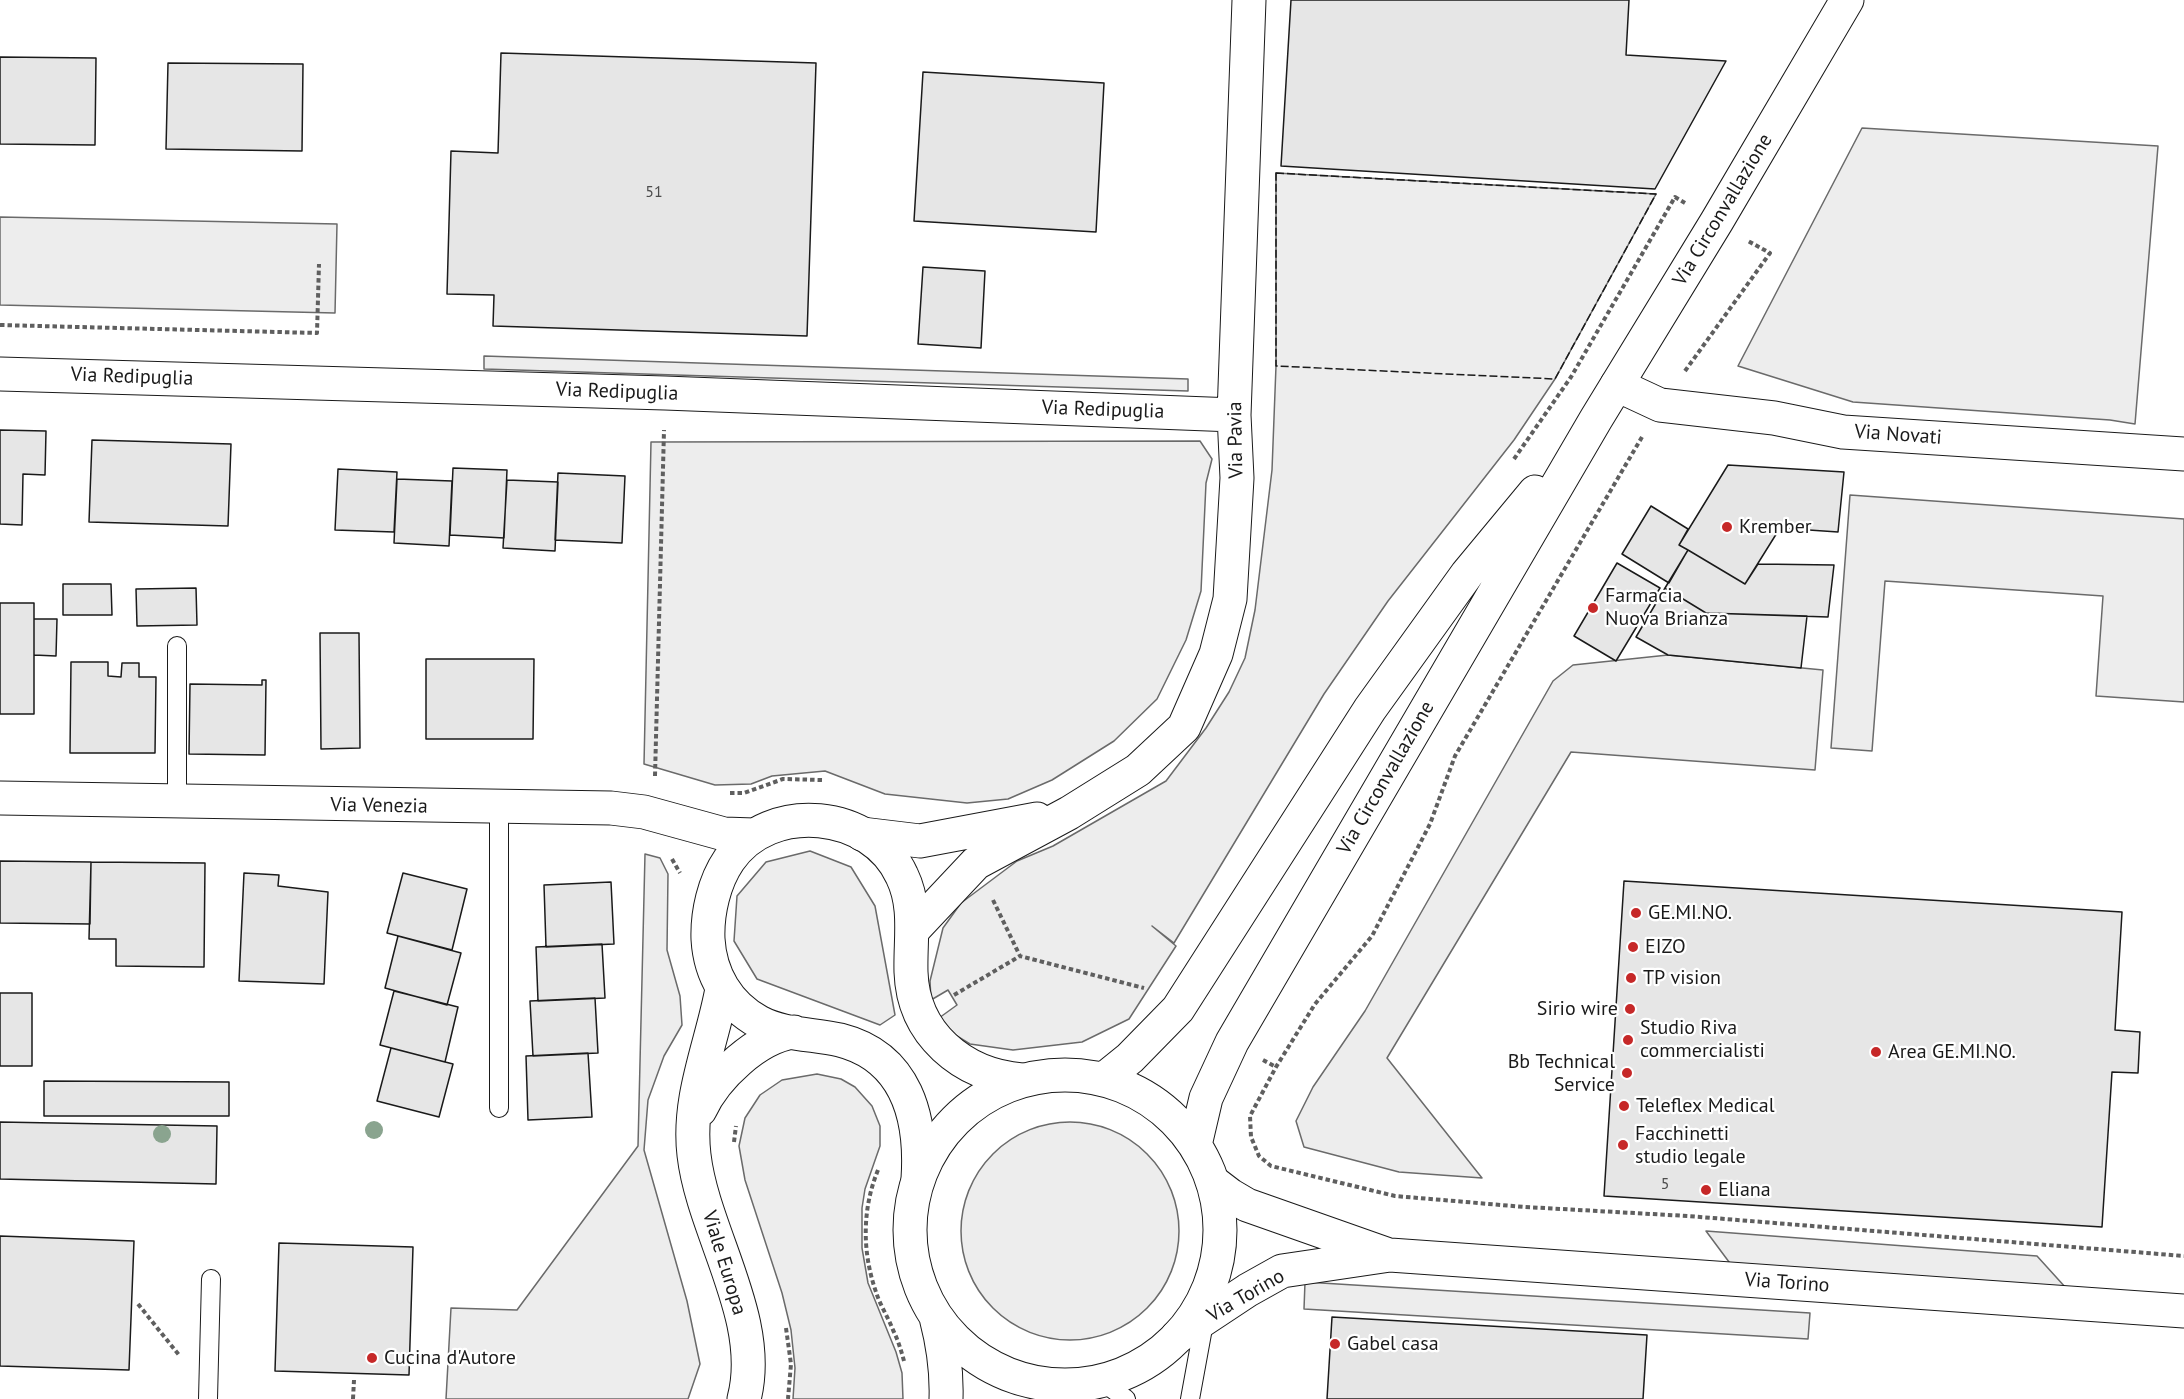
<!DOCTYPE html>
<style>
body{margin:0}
canvas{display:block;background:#fff}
</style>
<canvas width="2184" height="1399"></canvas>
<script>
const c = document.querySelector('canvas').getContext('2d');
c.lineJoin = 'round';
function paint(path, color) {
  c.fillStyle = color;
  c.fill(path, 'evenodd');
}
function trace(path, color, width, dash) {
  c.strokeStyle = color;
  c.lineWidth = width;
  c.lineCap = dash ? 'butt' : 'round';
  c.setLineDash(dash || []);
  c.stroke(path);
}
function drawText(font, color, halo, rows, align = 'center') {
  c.font = font + ' "PT Sans",sans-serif';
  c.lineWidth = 4.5;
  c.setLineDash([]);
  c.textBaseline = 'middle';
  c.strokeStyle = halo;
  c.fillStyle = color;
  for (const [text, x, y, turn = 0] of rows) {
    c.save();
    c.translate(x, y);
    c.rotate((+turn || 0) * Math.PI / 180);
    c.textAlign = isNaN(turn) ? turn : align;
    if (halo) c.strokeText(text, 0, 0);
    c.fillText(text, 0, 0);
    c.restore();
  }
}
const built = new Path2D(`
 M1862,128L2158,146L2135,424L2110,420L1853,402L1738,366Z
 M1276,173L1656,194L1555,379L1514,440L1388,601L1324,694L1174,943L1152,926L1176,946L1129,1019L1082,1042L1013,1050L970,1044L947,1030L939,1018L957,1005L948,990L931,1000L930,981L943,928L961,903L1017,861L1053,846L1166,781L1206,728L1229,692L1245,658L1255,610L1272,470L1276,366Z
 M0,217L337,224L335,313L0,305Z
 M484,356L1188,379V391L484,369Z
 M1200,441L1212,459L1206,483L1201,591L1186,640L1157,699L1114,741L1052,780L1008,799L967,803L885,794L825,771L772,776L751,784L715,785L644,764L651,442Z
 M1850,495L2184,519V702L2096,696L2103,596L1885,581L1872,751L1831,748Z
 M1668,655L1823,670L1815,770L1571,752L1387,1058L1482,1178L1399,1172L1304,1147L1296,1121L1313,1087L1365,1011L1553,681L1573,665Z
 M810,851L851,867L875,906L895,1015L880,1025L757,979L734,941L737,896L766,862Z
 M645,854L660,858L668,874L667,950L680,996L682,1025L664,1056L648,1100L644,1150L687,1301L700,1364L688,1399H446L451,1308L517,1310L638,1146Z
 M817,1074L841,1079L855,1087L872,1106L880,1126V1146L865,1189L862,1208V1248L868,1283L896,1352L902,1373L903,1399H793L795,1368L791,1330L782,1293L745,1180L739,1146L745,1118L760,1095L782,1080Z
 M961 1231a109 109 0 1 1 218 0a109 109 0 1 1-218 0Z
 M1706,1231L2037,1256L2066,1288L1732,1266Z
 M1305,1282L1810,1313L1808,1339L1304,1309Z`);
const building = new Path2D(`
 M1291,0H1629L1626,55L1726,61L1655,189L1281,166Z
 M501,53L816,63L807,336L493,326L494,295L447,294L451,151L498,153Z
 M0,57L96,58L95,145L0,144Z
 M168,63L303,64L302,151L166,149Z
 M923,72L1104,83L1096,232L914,221Z
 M923,267L985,271L981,348L918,344Z
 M0,430L46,431L45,475L23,474L22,525L0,524Z
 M92,440L231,444L228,526L89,522Z
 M1728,465L1844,472L1838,532L1780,528L1745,584L1688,550L1679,545Z
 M453,468L507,470L504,538L450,535Z
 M338,469L397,472L394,532L335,530Z
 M558,473L625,476L622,543L555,540Z
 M397,479L452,481L449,546L394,543Z
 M507,480L558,482L555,551L503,548Z
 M1651,506L1688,529L1679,545L1688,550L1669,583L1622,554Z
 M1688,550L1745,584L1758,564L1834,565L1828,617L1706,613L1665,588Z
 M1617,563L1660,588L1616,661L1574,636Z
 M63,584H111L112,615H63Z
 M196,588L197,625L137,626L136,589Z
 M1665,588L1706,613L1807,616L1801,668L1668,655L1636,637Z
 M0,603H34V714H0Z
 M34,619H57L56,656L34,655Z
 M320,633H359L360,748L321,749Z
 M426,659H534L533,739H426Z
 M71,662H108V676L121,677L122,663H139V677H156L155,753H70Z
 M262,680H266L265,755L189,754L190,684L262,685Z
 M0,861L91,862L90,924L0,923Z
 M91,862L205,863L204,967L116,966V939H89Z
 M244,873L279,875L278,886L328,892L324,984L239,981Z
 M403,873L467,889L452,950L387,933Z
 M1624,881L2122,912L2115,1030L2140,1032L2138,1073L2112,1072L2102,1227L1604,1196Z
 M611,882L614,944L546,947L544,885Z
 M398,936L461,953L447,1005L385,988Z
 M602,944L605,998L538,1001L536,947Z
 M394,991L458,1007L445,1062L380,1045Z
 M0,993H32V1066H0Z
 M595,998L598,1053L533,1056L530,1001Z
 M391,1048L453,1064L439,1117L377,1101Z
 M588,1053L592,1117L528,1120L526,1056Z
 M44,1081L229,1082V1116H44Z
 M0,1122L217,1126L216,1184L0,1179Z
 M0,1236L134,1241L129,1370L0,1366Z
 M279,1243L413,1247L409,1375L275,1371Z
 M1332,1317L1647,1335L1643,1399H1327Z`);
const path = new Path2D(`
 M0,325L317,333L319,264
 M1685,371L1770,253L1748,241
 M1642,437L1455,756L1430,824L1372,936L1315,1004L1276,1067L1250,1116L1251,1137L1259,1156L1271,1166L1395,1196L1525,1207L1688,1216L2184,1256
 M1514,459L1571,377L1675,197L1685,203
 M655,776L664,430
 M730,793H744L783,779L822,780
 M672,859L680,873
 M993,900L1020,956L1144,988
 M954,995L1020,956
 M1263,1060L1276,1067
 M734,1142L736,1126
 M878,1170C862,1209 862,1252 876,1292C880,1305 888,1317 893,1330C898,1340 901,1350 904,1361
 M138,1304L179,1355
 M786,1328L791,1364L788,1399
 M353,1399L354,1380`);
const service = new Path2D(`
 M177,802V646
 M499,1108V808
 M1099,1382L1111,1388L1126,1399
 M208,1399L211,1279
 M1190,1399L1212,1279`);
const minor = new Path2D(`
 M0,374L665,393L1234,415
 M1617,385L1660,405L1774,418L1843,432L2184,454
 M862,834L920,841L1037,819
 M913,930L976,863L1069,813L1138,770L1184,727L1216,654L1230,599L1237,478L1234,415L1249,0
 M1213,1182L1230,1195L1247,1205L1386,1254
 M1177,1337L1248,1290L1282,1271L1390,1255L2184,1311`);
const tertiary = new Path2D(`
 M0,798L611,808L644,812L724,834L754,835
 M722,989C712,1044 687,1097 694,1155C703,1233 765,1319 744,1399
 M700,1110C715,1077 757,1037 794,1032
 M918,1179C922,1118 907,1057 840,1040C814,1034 783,1035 759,1022C728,1005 710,975 708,939C707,913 714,882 729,860C770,800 872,810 902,876C917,907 910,939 911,972C913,1034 962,1075 1022,1080`);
const primary = new Path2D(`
 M910 1230a155 155 0 1 1 310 0a155 155 0 1 1-310 0Z
 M1104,1079L1130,1058L1178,1009L1370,709L1467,574L1535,492
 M1195,1145L1206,1098L1232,1042L1596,419L1717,221L1847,0
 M936,1317C943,1344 947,1371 946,1399`);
const fence = new Path2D(`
 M1276,173L1656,194L1555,379L1276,366Z`);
const trees = [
 [374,1130],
 [162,1134]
];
const markers = [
 [1727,527,6,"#c62828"],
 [1593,608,6,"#c62828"],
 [1636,913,6,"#c62828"],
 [1633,947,6,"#c62828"],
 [1631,978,6,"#c62828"],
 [1630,1009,6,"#c62828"],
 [1628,1040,6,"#c62828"],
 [1876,1052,6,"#c62828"],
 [1627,1073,6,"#c62828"],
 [1624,1106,6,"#c62828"],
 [1623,1145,6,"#c62828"],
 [1706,1190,6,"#c62828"],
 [1335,1344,6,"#c62828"],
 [372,1358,6,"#c62828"]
];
const numberNames = [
 ["51",654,192],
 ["5",1665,1184]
];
const streetNames = [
 ["Via Circonvallazione",1723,210,-59],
 ["Via Redipuglia",132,377,2],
 ["Via Redipuglia",617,392,2],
 ["Via Redipuglia",1103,410,2],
 ["Via Novati",1898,435,4],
 ["Via Pavia",1236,440,-91],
 ["Via Circonvallazione",1386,778,-60],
 ["Via Venezia",379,806,1],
 ["Viale Europa",724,1263,73],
 ["Via Torino",1787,1283,4],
 ["Via Torino",1246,1296,-30]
];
const poiNames = [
 ["Krember",1739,527],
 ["Farmacia",1605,596],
 ["Nuova Brianza",1605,619],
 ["GE.MI.NO.",1648,913],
 ["EIZO",1645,947],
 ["TP vision",1643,978],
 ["Sirio wire",1618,1009,"right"],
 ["Studio Riva",1640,1028],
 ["commercialisti",1640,1051],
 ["Area GE.MI.NO.",1888,1052],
 ["Bb Technical",1615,1062,"right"],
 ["Service",1615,1085,"right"],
 ["Teleflex Medical",1636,1106],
 ["Facchinetti",1635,1134],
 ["studio legale",1635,1157],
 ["Eliana",1718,1190],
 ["Gabel casa",1347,1344],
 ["Cucina d'Autore",384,1358]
];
paint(built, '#ededed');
trace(built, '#6a6a6a', 1.5);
paint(building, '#e6e6e6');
trace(building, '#1a1a1a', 1.5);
trace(service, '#1a1a1a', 20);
trace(minor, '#1a1a1a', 35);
trace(tertiary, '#1a1a1a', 35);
trace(primary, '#1a1a1a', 35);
trace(path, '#5f5f5f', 4, [4.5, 3]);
trace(service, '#fff', 18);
trace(minor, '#fff', 33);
trace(tertiary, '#fff', 33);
trace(primary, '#fff', 33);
trace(fence, '#1a1a1a', 1.5, [8, 3]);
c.fillStyle = '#8aa48f';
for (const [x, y] of trees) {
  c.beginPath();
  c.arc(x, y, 9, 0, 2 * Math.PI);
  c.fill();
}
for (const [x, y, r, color] of markers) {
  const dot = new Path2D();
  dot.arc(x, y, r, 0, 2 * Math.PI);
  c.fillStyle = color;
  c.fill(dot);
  trace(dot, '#fff', 2);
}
drawText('16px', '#4d4d4d', null, numberNames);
drawText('20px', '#1a1a1a', '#fff', streetNames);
drawText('20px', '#1a1a1a', '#fff', poiNames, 'left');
</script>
